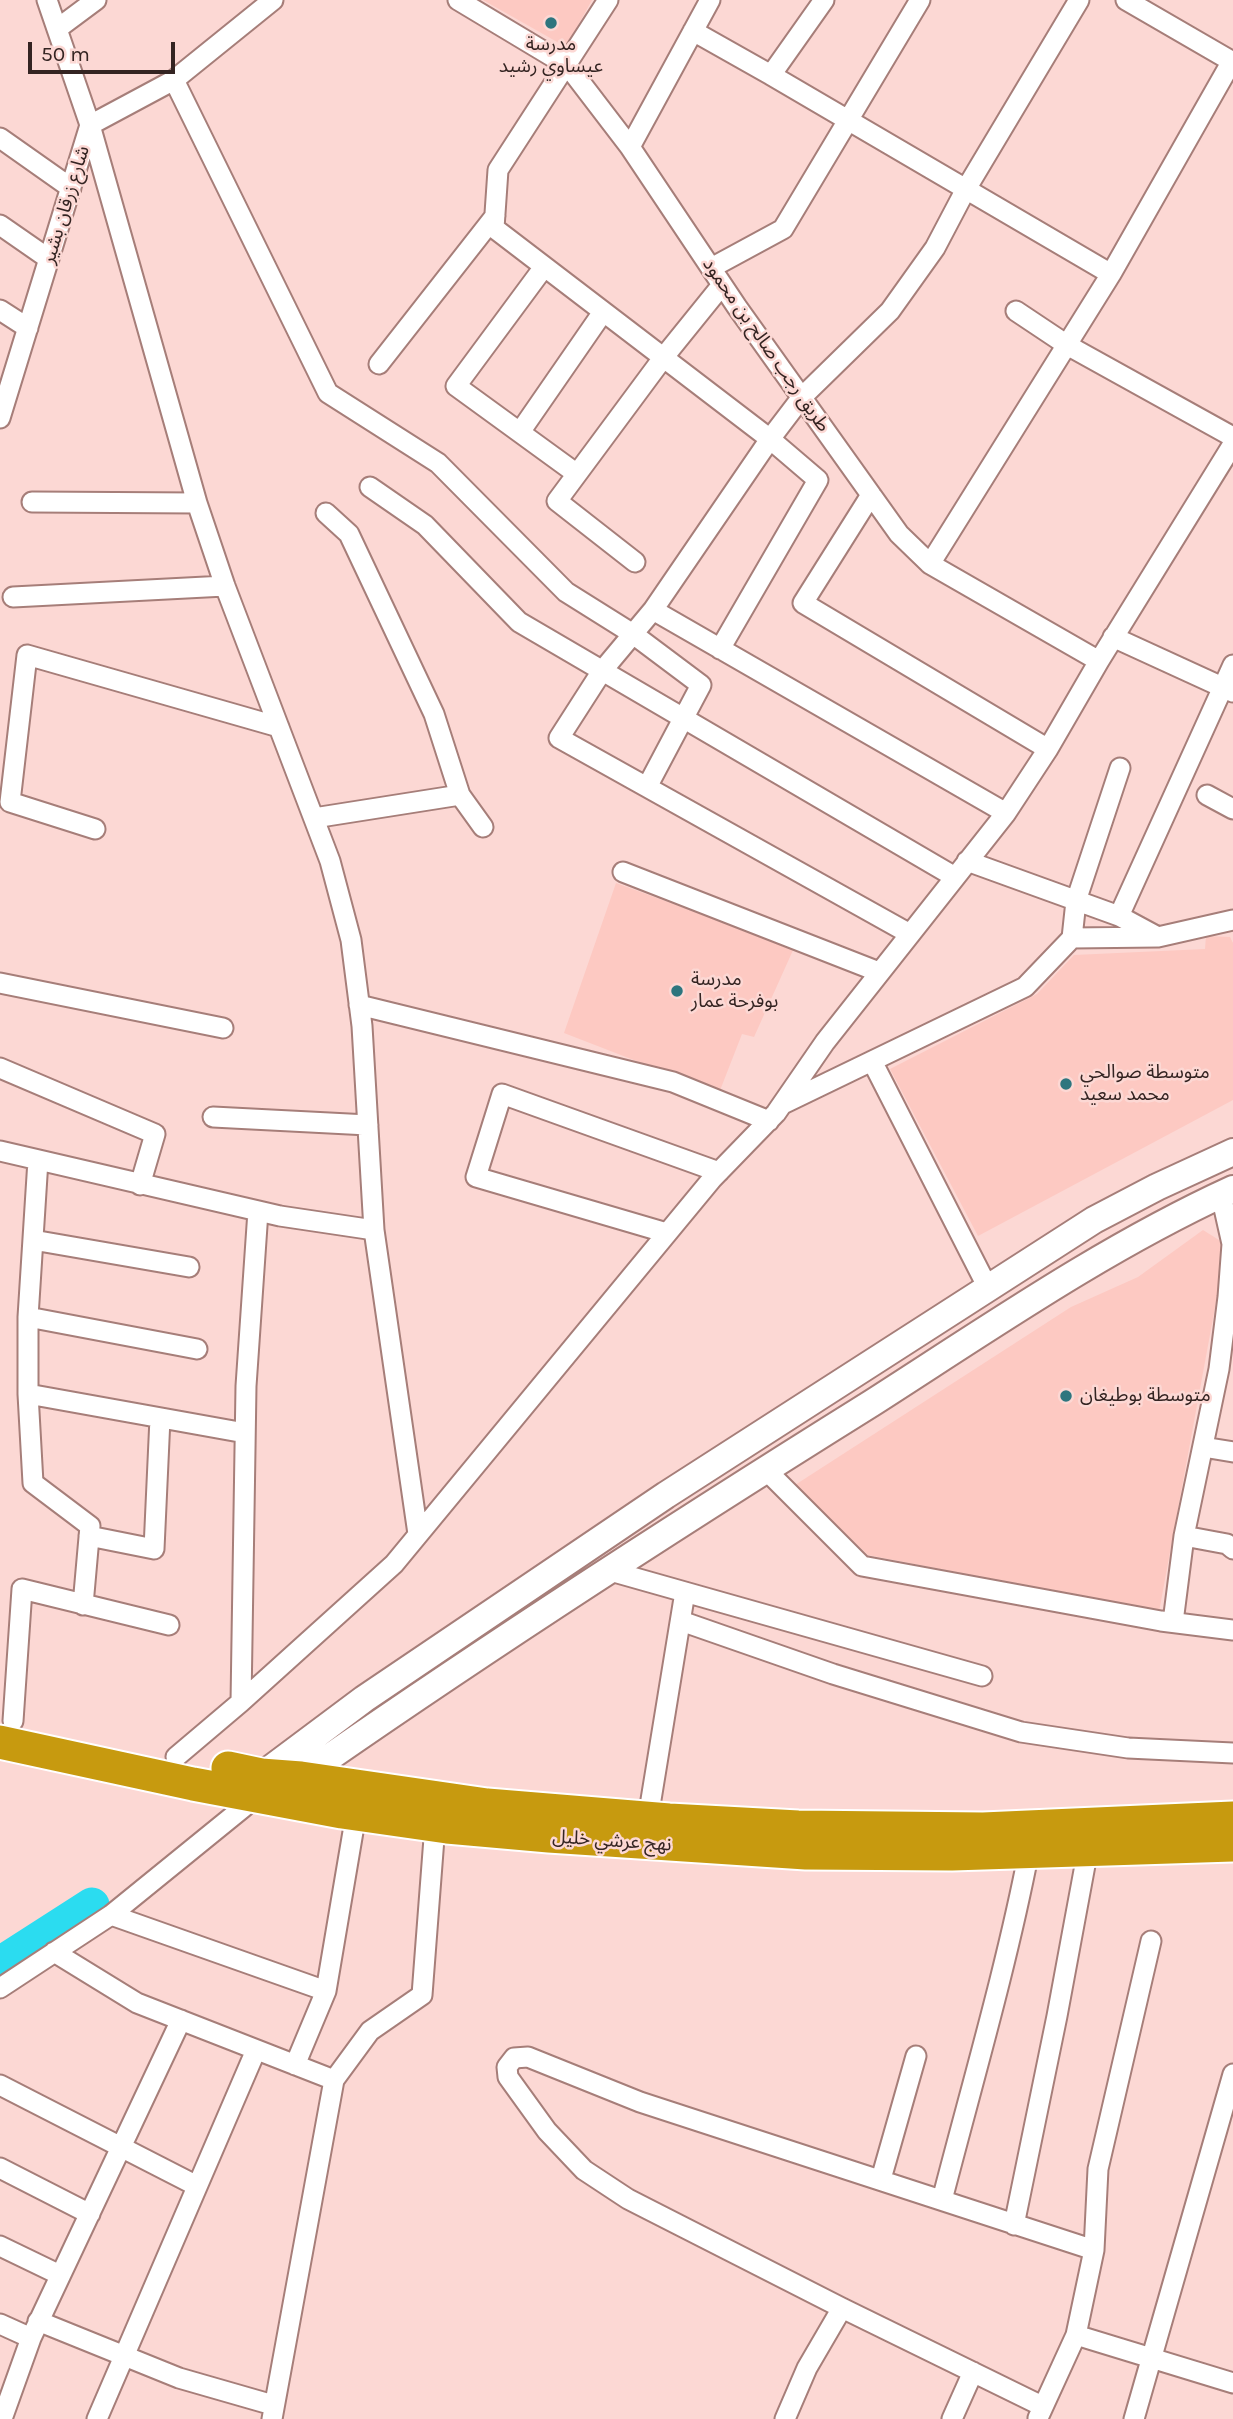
<!DOCTYPE html>
<meta charset="utf-8">
<style>
body{margin:0}
#map{position:relative;width:1233px;height:2419px;overflow:hidden;background:#fcd8d4;font-family:Karla,sans-serif}
canvas{display:block}
.scale{position:absolute;left:28px;top:42px;width:147px;height:32px;box-sizing:border-box;border:4px solid #342422;border-top:0;padding-left:9px;font-size:21px;line-height:24px;white-space:nowrap;color:#342422;-webkit-text-stroke:5px #fcd8d4;paint-order:stroke}
</style>
<div id="map">
<canvas width="1233" height="2419"></canvas>
<div class="scale">50 m</div>
</div>
<script>
const c = document.querySelector('canvas').getContext('2d');
c.lineJoin = 'round';
function paint(path, color) {
  c.fillStyle = color;
  c.fill(path, 'evenodd');
}
function trace(path, color, width, dash) {
  c.strokeStyle = color;
  c.lineWidth = width;
  c.lineCap = dash ? 'butt' : 'round';
  c.setLineDash(dash || []);
  c.stroke(path);
}
function drawText(font, color, halo, rows, align = 'center') {
  c.font = font + ' Karla,"Noto Sans Arabic",sans-serif';
  c.lineWidth = 5;
  c.setLineDash([]);
  c.textBaseline = 'middle';
  c.strokeStyle = halo;
  c.fillStyle = color;
  for (const [text, x, y, turn = 0] of rows) {
    c.save();
    c.translate(x, y);
    c.rotate((+turn || 0) * Math.PI / 180);
    c.textAlign = isNaN(turn) ? turn : align;
    if (halo) c.strokeText(text, 0, 0);
    c.fillText(text, 0, 0);
    c.restore();
  }
}
const built = new Path2D(`
 M483,0H592L566,47Z
 M616,883L794,948L754,1037L742,1034L719,1093L564,1033Z
 M1206,936L1230,937L1233,943V1100L978,1236L890,1069L1037,994L1074,955L1205,949Z
 M1203,1230L1219,1240L1225,1253L1159,1612L868,1555L795,1485L1071,1307L1138,1277Z`);
const river = new Path2D(`
 M0,1964L92,1905`);
const street = new Path2D(`
 M47,0L90,125L197,503L225,586L330,861L351,940L362,1026L374,1230L418,1534
 M458,0L568,66L630,147L737,307L899,534L930,564L1099,661
 M608,0L498,170L494,228L770,439L818,480L720,649
 M824,0L771,75L1111,274
 M1126,0L1233,62
 M57,29L96,0
 M693,31L771,75
 M174,80L328,393L438,463L566,592L633,634L701,685L647,787
 M0,138L71,188
 M630,147L710,0
 M0,225L49,259
 M544,267L456,386L577,474
 M711,268L783,229L920,0
 M0,310L28,328
 M1016,311L1067,345L1233,437
 M379,364L495,216
 M0,418L90,125L174,80L273,0
 M520,432L603,312
 M370,487L425,525L519,622L955,877
 M871,495L803,603L1048,749
 M32,502L197,503
 M326,513L349,534L434,714L460,795
 M635,562L557,501L663,358L722,285
 M930,564L1111,274L1232,61
 M13,597L225,586
 M653,610L602,671L559,738L910,934
 M1113,637L1233,692
 M1207,795L1233,809
 M1006,813L653,610L770,439L802,397L890,311L935,248L966,189L1079,0
 M314,818L460,795L483,827
 M95,829L10,802L27,655L279,727
 M967,861L1119,916L1158,937L1233,920
 M623,872L879,972
 M1119,916L1233,665
 M1072,938L1076,901L1120,768
 M0,983L223,1028
 M359,1005L673,1082L769,1121
 M872,1061L988,1288
 M0,1068L155,1134L140,1185
 M783,1104L1025,987L1072,938L1158,937
 M213,1117L368,1125
 M0,1151L280,1216L374,1230
 M38,1160L28,1317V1394L33,1483L90,1526L83,1605
 M667,1233L476,1177L502,1094L719,1172
 M33,1240L189,1267
 M28,1317L197,1349
 M28,1394L245,1433
 M1203,1447L1233,1452
 M765,1469L862,1566L1161,1621L1233,1630
 M89,1536L154,1549L160,1418
 M1184,1536L1227,1544L1233,1549
 M607,1570L982,1676
 M681,1621L833,1674L1021,1732L1128,1748L1233,1753
 M1173,1622L1184,1536L1219,1369L1228,1297L1232,1244L1221,1195
 M241,1702L246,1386L258,1211
 M13,1721L22,1589L169,1625
 M176,1757L241,1702L394,1564L712,1179L776,1113L825,1042L1006,813L1048,749L1099,661L1233,444
 M648,1818L685,1592
 M111,1915L326,1991
 M54,1952L137,2003L334,2080
 M0,1988L111,1915L244,1807
 M295,2065L326,1991L356,1814
 M0,2085L197,2186
 M0,2168L90,2214
 M881,2179L916,2056
 M942,2200C972,2084 1006,1969 1029,1851
 M1014,2225L1057,2016L1088,1849
 M0,2246L60,2275
 M38,2321L179,2378L273,2405
 M0,2324L31,2338
 M1076,2335L1233,2383
 M1042,2406L842,2308L628,2199L584,2170L547,2131L508,2077L507,2067L514,2058L528,2057L640,2102L1094,2250
 M1038,2418L1076,2335L1094,2250L1098,2169L1151,1941
 M2,2419L31,2338L181,2020
 M97,2419L256,2050
 M272,2419L334,2080L370,2031L422,1995L435,1825
 M785,2419L807,2368L842,2308
 M952,2419L973,2372
 M1134,2419L1233,2074`);
const secondary = new Path2D(`
 M253,1782L364,1699L666,1495L1094,1220L1157,1187L1233,1152
 M291,1784C481,1651 675,1526 872,1403C989,1328 1106,1247 1233,1189`);
const highway = new Path2D(`
 M0,1742L193,1784L342,1812L447,1827L549,1836L806,1853L952,1854L1233,1845
 M228,1768L261,1775L301,1778L487,1805L669,1820L798,1827L983,1829L1233,1818`);
const markers = [
 [551,23,7,"#2d757e"],
 [677,991,7,"#2d757e"],
 [1066,1084,7,"#2d757e"],
 [1066,1396,7,"#2d757e"]
];
const poiNames = [
 ["مدرسة",551,45,"center"],
 ["عيساوي رشيد",551,67,"center"],
 ["مدرسة",691,980],
 ["بوفرحة عمار",691,1002],
 ["متوسطة صوالحي",1080,1073],
 ["محمد سعيد",1080,1095],
 ["متوسطة بوطيغان",1080,1396]
];
const streetNames = [
 ["شارع زرقان بشير",66,205,-73],
 ["طريق رجب صالح بن محمود",766,345,55],
 ["نهج عرشي خليل",612,1841,4]
];
paint(built, '#fdc9c2');
trace(river, '#2bdcf0', 35);
trace(street, '#a67e79', 23);
trace(secondary, '#a67e79', 30);
trace(highway, '#fff', 37);
trace(street, '#fff', 19);
trace(secondary, '#fff', 26);
trace(highway, '#c79a0f', 33);
for (const [x, y, r, color] of markers) {
  const dot = new Path2D();
  dot.arc(x, y, r, 0, 2 * Math.PI);
  c.fillStyle = color;
  c.fill(dot);
  trace(dot, '#fcd8d4', 2.5);
}
drawText('19px', '#342422', '#fcd8d4', poiNames, 'left');
drawText('19px', '#342422', '#fcd8d4', streetNames);
</script>
